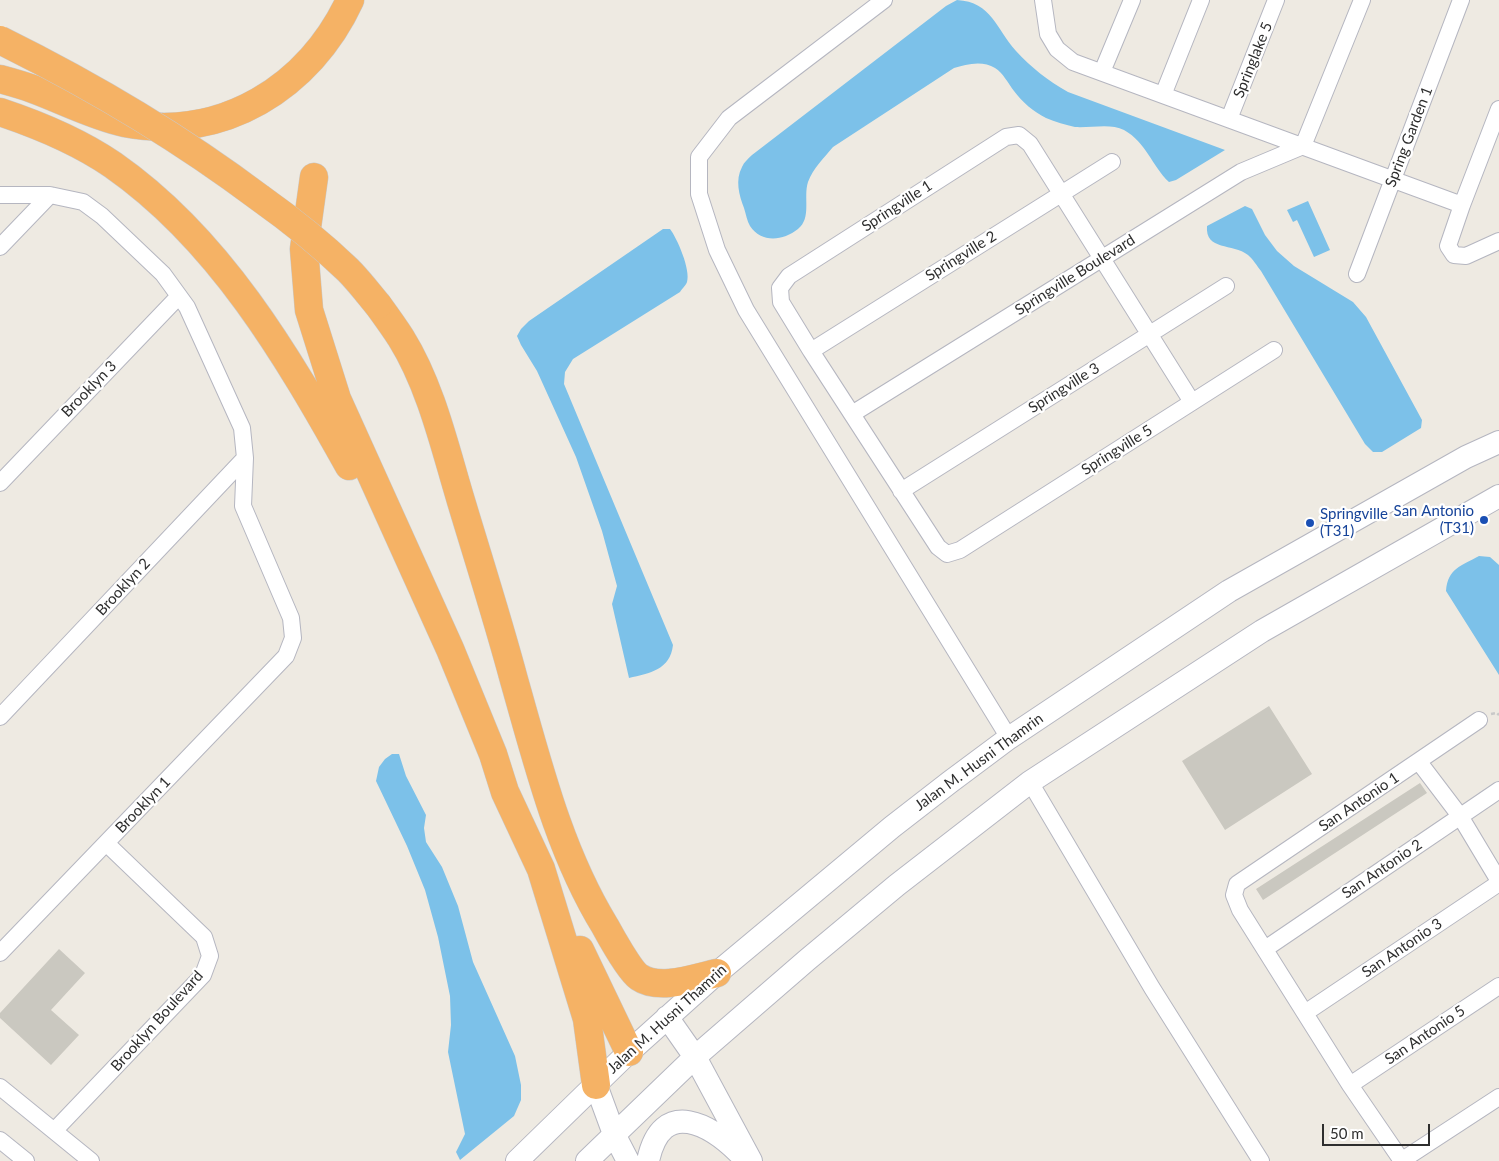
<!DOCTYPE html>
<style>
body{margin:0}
#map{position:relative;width:1499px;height:1161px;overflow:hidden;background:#eeeae2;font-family:Lato,sans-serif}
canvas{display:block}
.scale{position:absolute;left:1322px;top:1124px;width:108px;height:22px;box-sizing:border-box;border:2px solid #2e2e2e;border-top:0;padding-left:6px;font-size:15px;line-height:18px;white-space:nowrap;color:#2e2e2e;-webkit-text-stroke:4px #fff;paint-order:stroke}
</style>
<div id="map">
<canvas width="1499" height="1161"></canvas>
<div class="scale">50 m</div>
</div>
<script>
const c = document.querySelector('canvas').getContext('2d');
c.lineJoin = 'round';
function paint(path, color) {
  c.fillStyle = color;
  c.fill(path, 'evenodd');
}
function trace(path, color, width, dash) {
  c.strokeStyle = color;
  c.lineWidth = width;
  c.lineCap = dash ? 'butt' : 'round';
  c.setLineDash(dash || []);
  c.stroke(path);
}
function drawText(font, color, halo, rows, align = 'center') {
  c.font = font + ' Lato,sans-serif';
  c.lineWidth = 4.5;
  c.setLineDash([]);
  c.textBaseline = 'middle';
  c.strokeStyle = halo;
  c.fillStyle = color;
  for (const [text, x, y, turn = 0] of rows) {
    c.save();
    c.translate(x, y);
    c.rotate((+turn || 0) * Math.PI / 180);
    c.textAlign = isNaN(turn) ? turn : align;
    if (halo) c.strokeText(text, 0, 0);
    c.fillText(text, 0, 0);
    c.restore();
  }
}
const water = new Path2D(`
 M957,0C992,2 996,29 1016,51C1032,68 1047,80 1068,92L1225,150L1176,180L1169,182C1152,166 1146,142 1124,130C1111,123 1091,128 1075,127C1066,125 1055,122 1046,118C1034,112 1022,102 1014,91C1008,83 1003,73 995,68C983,60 966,64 954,68L833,147C824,158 813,168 808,182C803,197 812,218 798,229C783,241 761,243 750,226C747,221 746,214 744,208C739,195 735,180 742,167C744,162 748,159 752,155L946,6Z
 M1308,201L1330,250L1314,257L1297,220L1293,222L1287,210Z
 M1245,206L1252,209L1265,235L1277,251L1294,266L1353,302L1366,317L1422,420L1421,428L1382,452H1373L1365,444L1261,271C1257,266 1253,259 1248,255C1233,243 1205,251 1207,226Z
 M663,229H670C677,238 691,270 687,282C686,285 682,289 680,292L573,359L565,372L564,384L673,645C670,670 650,673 629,678L612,604L617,586L602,531L576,457L537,371L521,345L517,336L521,329L529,321Z
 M1479,556L1490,557L1499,565V675L1446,591C1448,568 1461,566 1479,556Z
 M392,754H399L406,776L426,815L424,828L426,842L442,867L458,906L473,962L515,1056L521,1085V1100L514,1116L460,1160L456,1152L465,1134L448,1052L451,1025L450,996L438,937L425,890L407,846L376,781L379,767L385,759Z`);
const building = new Path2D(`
 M1269,706L1312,774L1225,830L1182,761Z
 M1420,783L1427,793L1263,900L1256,889Z
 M59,949L85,973L51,1010L79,1035L51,1065L0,1018V1013Z`);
const path = new Path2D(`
 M1491,714L1497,713L1499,715`);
const street = new Path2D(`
 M884,0L729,118L699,157V194L717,250L746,310L1009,738
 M1043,0L1048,34L1057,49L1073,62L1462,205L1448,246L1454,255L1466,256L1499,241
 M1102,72L1132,0
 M1163,95L1201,0
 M1229,119L1276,0
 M0,195H50L83,202L102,216L163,274L187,307L242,428L245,458L243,506L291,618L293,638L286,656L0,953
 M1462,205L1499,109
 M0,247L50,195
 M1357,274L1461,0
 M811,351L1112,162
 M1192,402L1030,144L1019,135L1006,137L789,276L780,288L781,302L811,351L938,547L947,554L960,550L1274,350
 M852,414L1241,172L1303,146L1362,0
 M0,483L179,296
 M901,491L1226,286
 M0,717L245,458
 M1419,762L1460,816L1499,881
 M1030,782L1152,988L1261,1161
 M1265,949L1499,790
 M1305,1013L1499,883
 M1350,1085L1499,986
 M0,1087L91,1161
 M54,1131L203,975L210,956L204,937L106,843
 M0,1140L26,1161
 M1401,1161L1499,1097
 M1402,1161L1350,1085L1240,910L1234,895L1237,884L1479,720`);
const secondary = new Path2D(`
 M667,1017L695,1057L751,1161
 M596,1085L614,1134L628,1161
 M517,1161L629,1052L717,973L892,827L950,782L1009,738L1229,591L1466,457L1499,442
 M587,1161L695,1057L807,960L897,885L1030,782L1262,631L1499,496
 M648,1161C662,1095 712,1125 743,1157`);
const highway = new Path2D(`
 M0,79C11,82 22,85 33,89C63,100 93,116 125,123C222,142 310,87 350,0
 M0,112C39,125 78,141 113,165C219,239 287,355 349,466
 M314,177L304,249L309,310L337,399L450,649L493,754L505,792L541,869L587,1019L596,1085
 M378,305C386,316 394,327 401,338C431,386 445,448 461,501C479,561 498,620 514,680C538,764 559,851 605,926C611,937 630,971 639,977C659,991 694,978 717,973
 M580,950L629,1052`);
const highwayBridge = new Path2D(`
 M0,40C91,85 179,137 260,198C291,220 321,244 348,270C359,281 368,293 378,305`);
const markers = [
 [1484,520,5,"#1a4fb4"],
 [1310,523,5,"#1a4fb4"]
];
const streetNames = [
 ["Springlake 5",1253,60,-68],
 ["Spring Garden 1",1409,137,-69],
 ["Springville 1",897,206,-33],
 ["Springville 2",961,256,-32],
 ["Springville Boulevard",1075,275,-32],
 ["Springville 3",1064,388,-32],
 ["Brooklyn 3",89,389,-46],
 ["Springville 5",1117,450,-32],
 ["Brooklyn 2",123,587,-47],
 ["Jalan M. Husni Thamrin",979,762,-36],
 ["San Antonio 1",1359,802,-34],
 ["Brooklyn 1",143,805,-46],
 ["San Antonio 2",1382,869,-34],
 ["San Antonio 3",1402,948,-34],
 ["Jalan M. Husni Thamrin",667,1019,-42],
 ["Brooklyn Boulevard",157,1021,-48],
 ["San Antonio 5",1425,1035,-34]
];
const transitNames = [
 ["San Antonio",1474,511],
 ["(T31)",1474,528],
 ["Springville",1320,514,"left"],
 ["(T31)",1320,531,"left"]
];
paint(water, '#7cc1e9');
paint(building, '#cac8c0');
trace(street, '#b5b6c0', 18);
trace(secondary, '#b5b6c0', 24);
trace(highway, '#c9c9c9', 29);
trace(path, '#c9c9c9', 2.5, [4, 2.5]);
trace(street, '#fff', 16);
trace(secondary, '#fff', 22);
trace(highway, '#f5b265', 28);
trace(highwayBridge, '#c9c9c9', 29, []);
trace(highwayBridge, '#f5b265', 28);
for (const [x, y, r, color] of markers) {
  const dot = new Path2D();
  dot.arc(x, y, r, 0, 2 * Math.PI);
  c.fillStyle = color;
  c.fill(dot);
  trace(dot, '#fff', 2);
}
drawText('15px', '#2e2e2e', '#fff', streetNames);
drawText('15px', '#164399', '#fff', transitNames, 'right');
</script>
